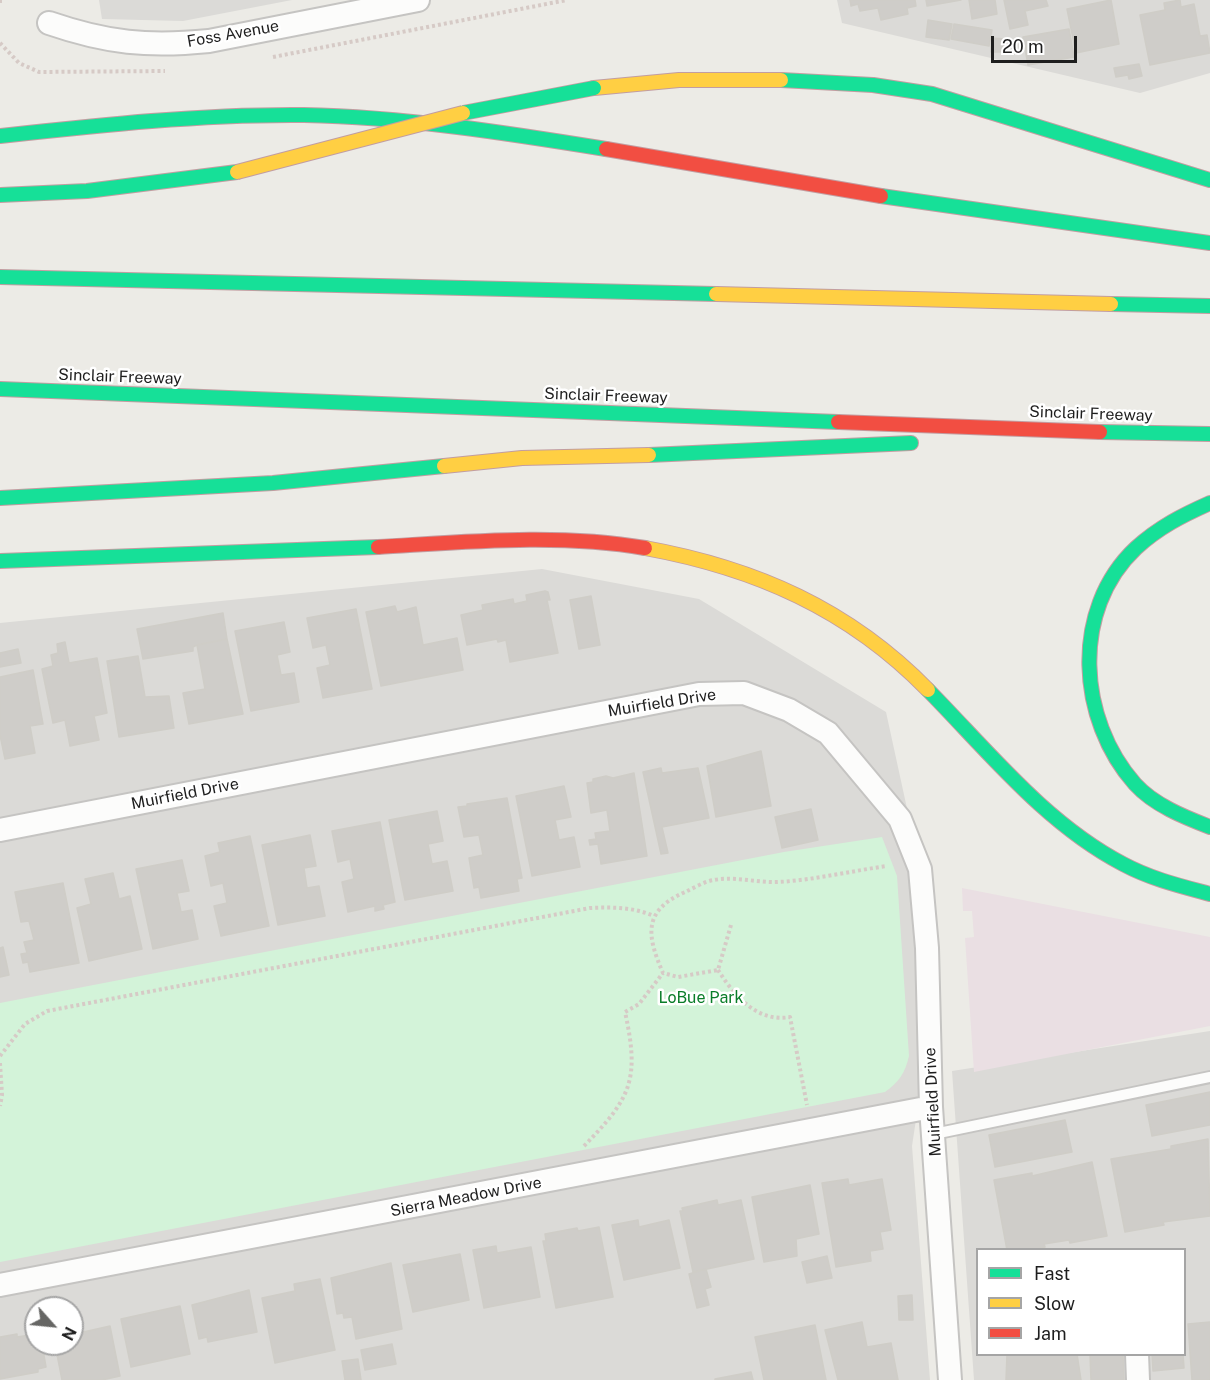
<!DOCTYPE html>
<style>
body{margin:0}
#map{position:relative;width:1210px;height:1380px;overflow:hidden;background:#ecebe6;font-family:"Public Sans",sans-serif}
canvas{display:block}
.legend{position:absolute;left:976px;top:1248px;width:210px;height:108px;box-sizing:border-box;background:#fff;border:2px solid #a5a5a5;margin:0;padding:8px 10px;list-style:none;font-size:18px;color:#1e1e1e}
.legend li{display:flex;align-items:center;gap:12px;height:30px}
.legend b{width:30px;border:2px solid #a5a5a5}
.north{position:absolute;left:24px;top:1296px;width:60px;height:60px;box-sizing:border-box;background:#fff;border:2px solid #a5a5a5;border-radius:50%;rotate:117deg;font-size:16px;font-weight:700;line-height:24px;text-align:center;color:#1e1e1e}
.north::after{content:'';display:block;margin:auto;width:21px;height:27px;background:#666664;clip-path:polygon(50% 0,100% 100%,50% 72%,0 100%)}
.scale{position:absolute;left:991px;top:36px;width:86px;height:27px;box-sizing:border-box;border:3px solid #1e1e1e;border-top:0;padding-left:8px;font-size:18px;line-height:21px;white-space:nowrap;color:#1e1e1e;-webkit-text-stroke:4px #fff;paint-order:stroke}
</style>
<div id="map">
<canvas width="1210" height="1380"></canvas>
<ul class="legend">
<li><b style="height:8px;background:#16e098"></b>Fast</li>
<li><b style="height:8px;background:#ffcf43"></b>Slow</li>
<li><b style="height:8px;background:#f24e42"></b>Jam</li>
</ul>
<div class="north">N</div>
<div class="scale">20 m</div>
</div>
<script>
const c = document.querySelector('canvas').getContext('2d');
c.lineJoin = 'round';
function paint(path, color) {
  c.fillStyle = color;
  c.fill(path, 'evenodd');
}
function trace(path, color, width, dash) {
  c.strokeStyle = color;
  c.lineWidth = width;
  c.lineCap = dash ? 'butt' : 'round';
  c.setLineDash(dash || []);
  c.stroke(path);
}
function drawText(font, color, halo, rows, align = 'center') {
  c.font = font + ' "Public Sans",sans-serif';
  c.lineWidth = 5;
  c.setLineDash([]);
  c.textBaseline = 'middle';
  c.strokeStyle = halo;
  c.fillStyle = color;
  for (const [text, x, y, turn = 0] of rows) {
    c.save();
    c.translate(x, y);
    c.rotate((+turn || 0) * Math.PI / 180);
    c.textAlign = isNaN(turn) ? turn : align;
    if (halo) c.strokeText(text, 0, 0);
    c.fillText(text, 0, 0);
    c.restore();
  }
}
const residential = new Path2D(`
 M99,0H292L183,21L102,19Z
 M837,0H1210V73L1140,93L842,23Z
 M542,569L699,599L886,712L940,960L912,1146L930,1380H0V623ZM36,1308H72V1344H36Z
 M1210,1031V1380H974L952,1071ZM978,1250H1184V1354H978Z`);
const industrial = new Path2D(`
 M962,888L1210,937V1026L974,1072L965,938L974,937L972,911H963Z`);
const park = new Path2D(`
 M882,837L897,876L909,1056C905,1073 899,1082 885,1092L0,1262V1003L784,852Z`);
const building = new Path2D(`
 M850,0H915L916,6L907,8L908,14L881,20L878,8L860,11L858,4L851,6Z
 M926,0H961L927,6Z
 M969,0H995L997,14L972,19Z
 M1004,0H1046L1048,6L1025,11L1028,25L1010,29Z
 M1111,0L1119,44L1076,53L1067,9Z
 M1180,0L1181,7L1194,4L1200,36L1207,35L1210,53L1150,65L1140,15L1165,10L1164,3Z
 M928,20L952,24L949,40L926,37Z
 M954,24L992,30L989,46L951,39Z
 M1069,29L1074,57L1028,65L1023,37Z
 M992,38L1005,39L1004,52H991Z
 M1139,64L1142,76L1129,79L1128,75L1116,77L1114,68Z
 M545,591L548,592L550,600H547L558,653L510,662L506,640L498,642L497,639L467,645L461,615L483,610L482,605L513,599L514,604L527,601L526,595Z
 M591,596L600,645L579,649L570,600Z
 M395,606L397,612L416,607L423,645L457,638L463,670L381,686L366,612Z
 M356,609L372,689L323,698L317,668L330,665L326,645L313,648L307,618Z
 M223,613L227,639L197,645L193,647V651L143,659L137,629Z
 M284,622L290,652L277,655L281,675L294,673L299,702L251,711L235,631Z
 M227,639L243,714L189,724L183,693L205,689L197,645Z
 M65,642L69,663L97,658L107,713L94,716L99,740L70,746L65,720L53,723L42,669L53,666L51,655L58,653L57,644Z
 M18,649L21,663L0,667V653Z
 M138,656L145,697L169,696L174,728L119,737L107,661Z
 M33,670L43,724L30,726L35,753L5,759L0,735V677Z
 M761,751L771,806L716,817L707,766Z
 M661,768L662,773L698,768L709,818L662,827L668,853L661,854L643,772Z
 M634,773L647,856L601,864L598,844L590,845L589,840L596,839L595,833L610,831L607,810L591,813L587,783L593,782V779L606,776L613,778Z
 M564,786L571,817L555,820L559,840L574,837L580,867L532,876L516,796Z
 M507,798L522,878L517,879L519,891L481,898L479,887L474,888L469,858L483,855L479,835L464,837L458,807L467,806V804Z
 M811,809L818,840L782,848L775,817Z
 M437,811L443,841L428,844L432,864L447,861L453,891L405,900L389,820Z
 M380,822L395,902L383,905L384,909L375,911V906L348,912L342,882L354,879L350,859L338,862L332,831Z
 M310,835L316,866L304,868L307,888L319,886L325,916L278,925L262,845Z
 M250,836L269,926L221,936L214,906L227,903L223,883L211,886L205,856L220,852L218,843Z
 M182,860L189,891L177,893L181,912L192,910L198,939L153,949L136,869Z
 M113,873L119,899L130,896L142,949L89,961L77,908L91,904L85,879Z
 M63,883L79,963L30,972L28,962L23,963L21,954L27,953L24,942L34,940L29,921L21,922L15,892Z
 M3,947L9,975L0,977V948Z
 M1210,1092V1125L1152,1136L1146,1105Z
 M1065,1120L1072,1152L995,1167L989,1135Z
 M1208,1139L1210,1216L1163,1222L1164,1225L1125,1232L1111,1159L1171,1149V1146Z
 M1092,1162L1107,1236L1070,1243L1069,1240L1044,1244L1045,1247L1035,1250H1007L994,1180L1032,1173V1176Z
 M848,1179L849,1185L882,1179L891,1230L880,1232L883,1249L870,1251L871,1261L836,1267L822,1183Z
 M810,1185L819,1234L796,1239L797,1256L764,1262L752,1197Z
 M717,1200L718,1205L741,1200L754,1259L693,1272L680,1211H683L682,1208Z
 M638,1220L639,1227L669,1220L680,1268L624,1280L612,1225Z
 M599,1227L613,1297L556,1308L543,1241H546L545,1234L577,1228L578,1231Z
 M496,1246L497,1253L531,1247L540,1297L484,1308L473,1250Z
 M460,1254L469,1300L413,1312L403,1265Z
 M827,1256L832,1278L807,1283L802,1262Z
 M391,1263L402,1329L356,1339L352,1317L344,1318L343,1313L337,1314L331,1278Z
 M706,1269L711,1287L705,1289L709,1305L697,1308L689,1274Z
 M320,1279L335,1350L275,1363L262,1298L295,1291L294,1284Z
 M249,1290L257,1332L208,1342L207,1337L199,1339L192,1305Z
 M912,1295L913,1320H899L898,1296Z
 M180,1306L190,1354L131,1367L121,1319Z
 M862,1322L867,1347L891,1343L898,1380H838L825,1330Z
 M1210,1322V1380H1192L1188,1324Z
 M77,1325L79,1333L110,1326L120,1376L102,1380H62L55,1344H72V1326Z
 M815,1325L826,1380H764L755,1337Z
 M17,1334V1337L36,1334V1344H42L46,1367L38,1369V1372L0,1379V1337Z
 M392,1344L396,1364L365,1370L361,1350Z
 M1007,1354H1077L1081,1380H1006Z
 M1090,1354H1123L1124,1380H1091Z
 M1152,1354H1183L1184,1368L1153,1371Z
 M358,1359L361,1380H345L342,1361Z
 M751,1372L753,1380H715V1379Z`);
const path = new Path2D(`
 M0,3V0
 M0,43L19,63L39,72L165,71
 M273,57L567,0
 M731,925L718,970L678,977L663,973C647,936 642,911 685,892C694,888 705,881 714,880C736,876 757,883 778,882C814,880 851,871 887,866
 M718,970C734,995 757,1023 790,1017L807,1105
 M0,1056L25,1024L47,1011L590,908C612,907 633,907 654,916
 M0,1063L2,1095L0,1106
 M584,1146C631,1098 640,1080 625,1012L639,1004L663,973`);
const lane = new Path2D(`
 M934,1134L1210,1077`);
const street = new Path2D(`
 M49,23C107,43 148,47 209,41L418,0
 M0,830L699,694L744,693L789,710L828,733L900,819L920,869L927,948L931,1107L950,1380
 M0,1285L931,1107
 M1137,1354L1138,1380`);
const fast = new Path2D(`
 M781,80L873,85L932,94L1210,180
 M0,136C101,125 202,114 304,115C405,117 507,133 606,149
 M0,195L87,191L237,172
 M881,196L1210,243
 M0,277L716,294
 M1111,304L1210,306
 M0,389L838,422
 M1100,432L1210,434
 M649,455L911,443
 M0,498L273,483L444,466
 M1210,503C1183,515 1159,527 1136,548C1070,610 1078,720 1135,784C1154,805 1184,817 1210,827
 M0,561L378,547
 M928,690C988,751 1046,824 1123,864C1151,879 1180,886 1210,894`);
const slow = new Path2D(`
 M594,88L679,80H781
 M716,294L1111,304
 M444,466L522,458L649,455
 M645,548C755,568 849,609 928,690`);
const jam = new Path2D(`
 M606,149L881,196
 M838,422L1100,432
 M378,547C465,542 558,533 645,548`);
const fastBridge = new Path2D(`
 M463,113L594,88`);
const slowBridge = new Path2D(`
 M237,172L463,113`);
const streetNames = [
 ["Foss Avenue",233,34,-10],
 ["Sinclair Freeway",120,377,2],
 ["Sinclair Freeway",606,396,2],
 ["Sinclair Freeway",1091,414,2],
 ["Muirfield Drive",662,703,-9],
 ["Muirfield Drive",185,794,-11],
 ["Muirfield Drive",933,1102,-93],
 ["Sierra Meadow Drive",466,1197,-11]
];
const parkNames = [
 ["LoBue Park",701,998]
];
paint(residential, '#dbdad7');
paint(industrial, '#eadfe3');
paint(park, '#d3f3d9');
paint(building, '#cfcdc9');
trace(building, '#cfcdc7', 1.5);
trace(lane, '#c5c4c2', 14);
trace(street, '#c5c4c2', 26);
trace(fast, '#c29da1', 16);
trace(slow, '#c29da1', 16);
trace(jam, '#c29da1', 16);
trace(path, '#d6cac6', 4, [3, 3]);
trace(lane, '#fcfcfb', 10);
trace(street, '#fcfcfb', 22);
trace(fast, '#16e098', 14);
trace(slow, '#ffcf43', 14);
trace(jam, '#f24e42', 14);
trace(fastBridge, '#c29da1', 16, []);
trace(slowBridge, '#c29da1', 16, []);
trace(fastBridge, '#16e098', 14);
trace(slowBridge, '#ffcf43', 14);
drawText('16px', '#1e1e1e', '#fff', streetNames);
drawText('16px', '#0a7d29', '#fff', parkNames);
</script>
